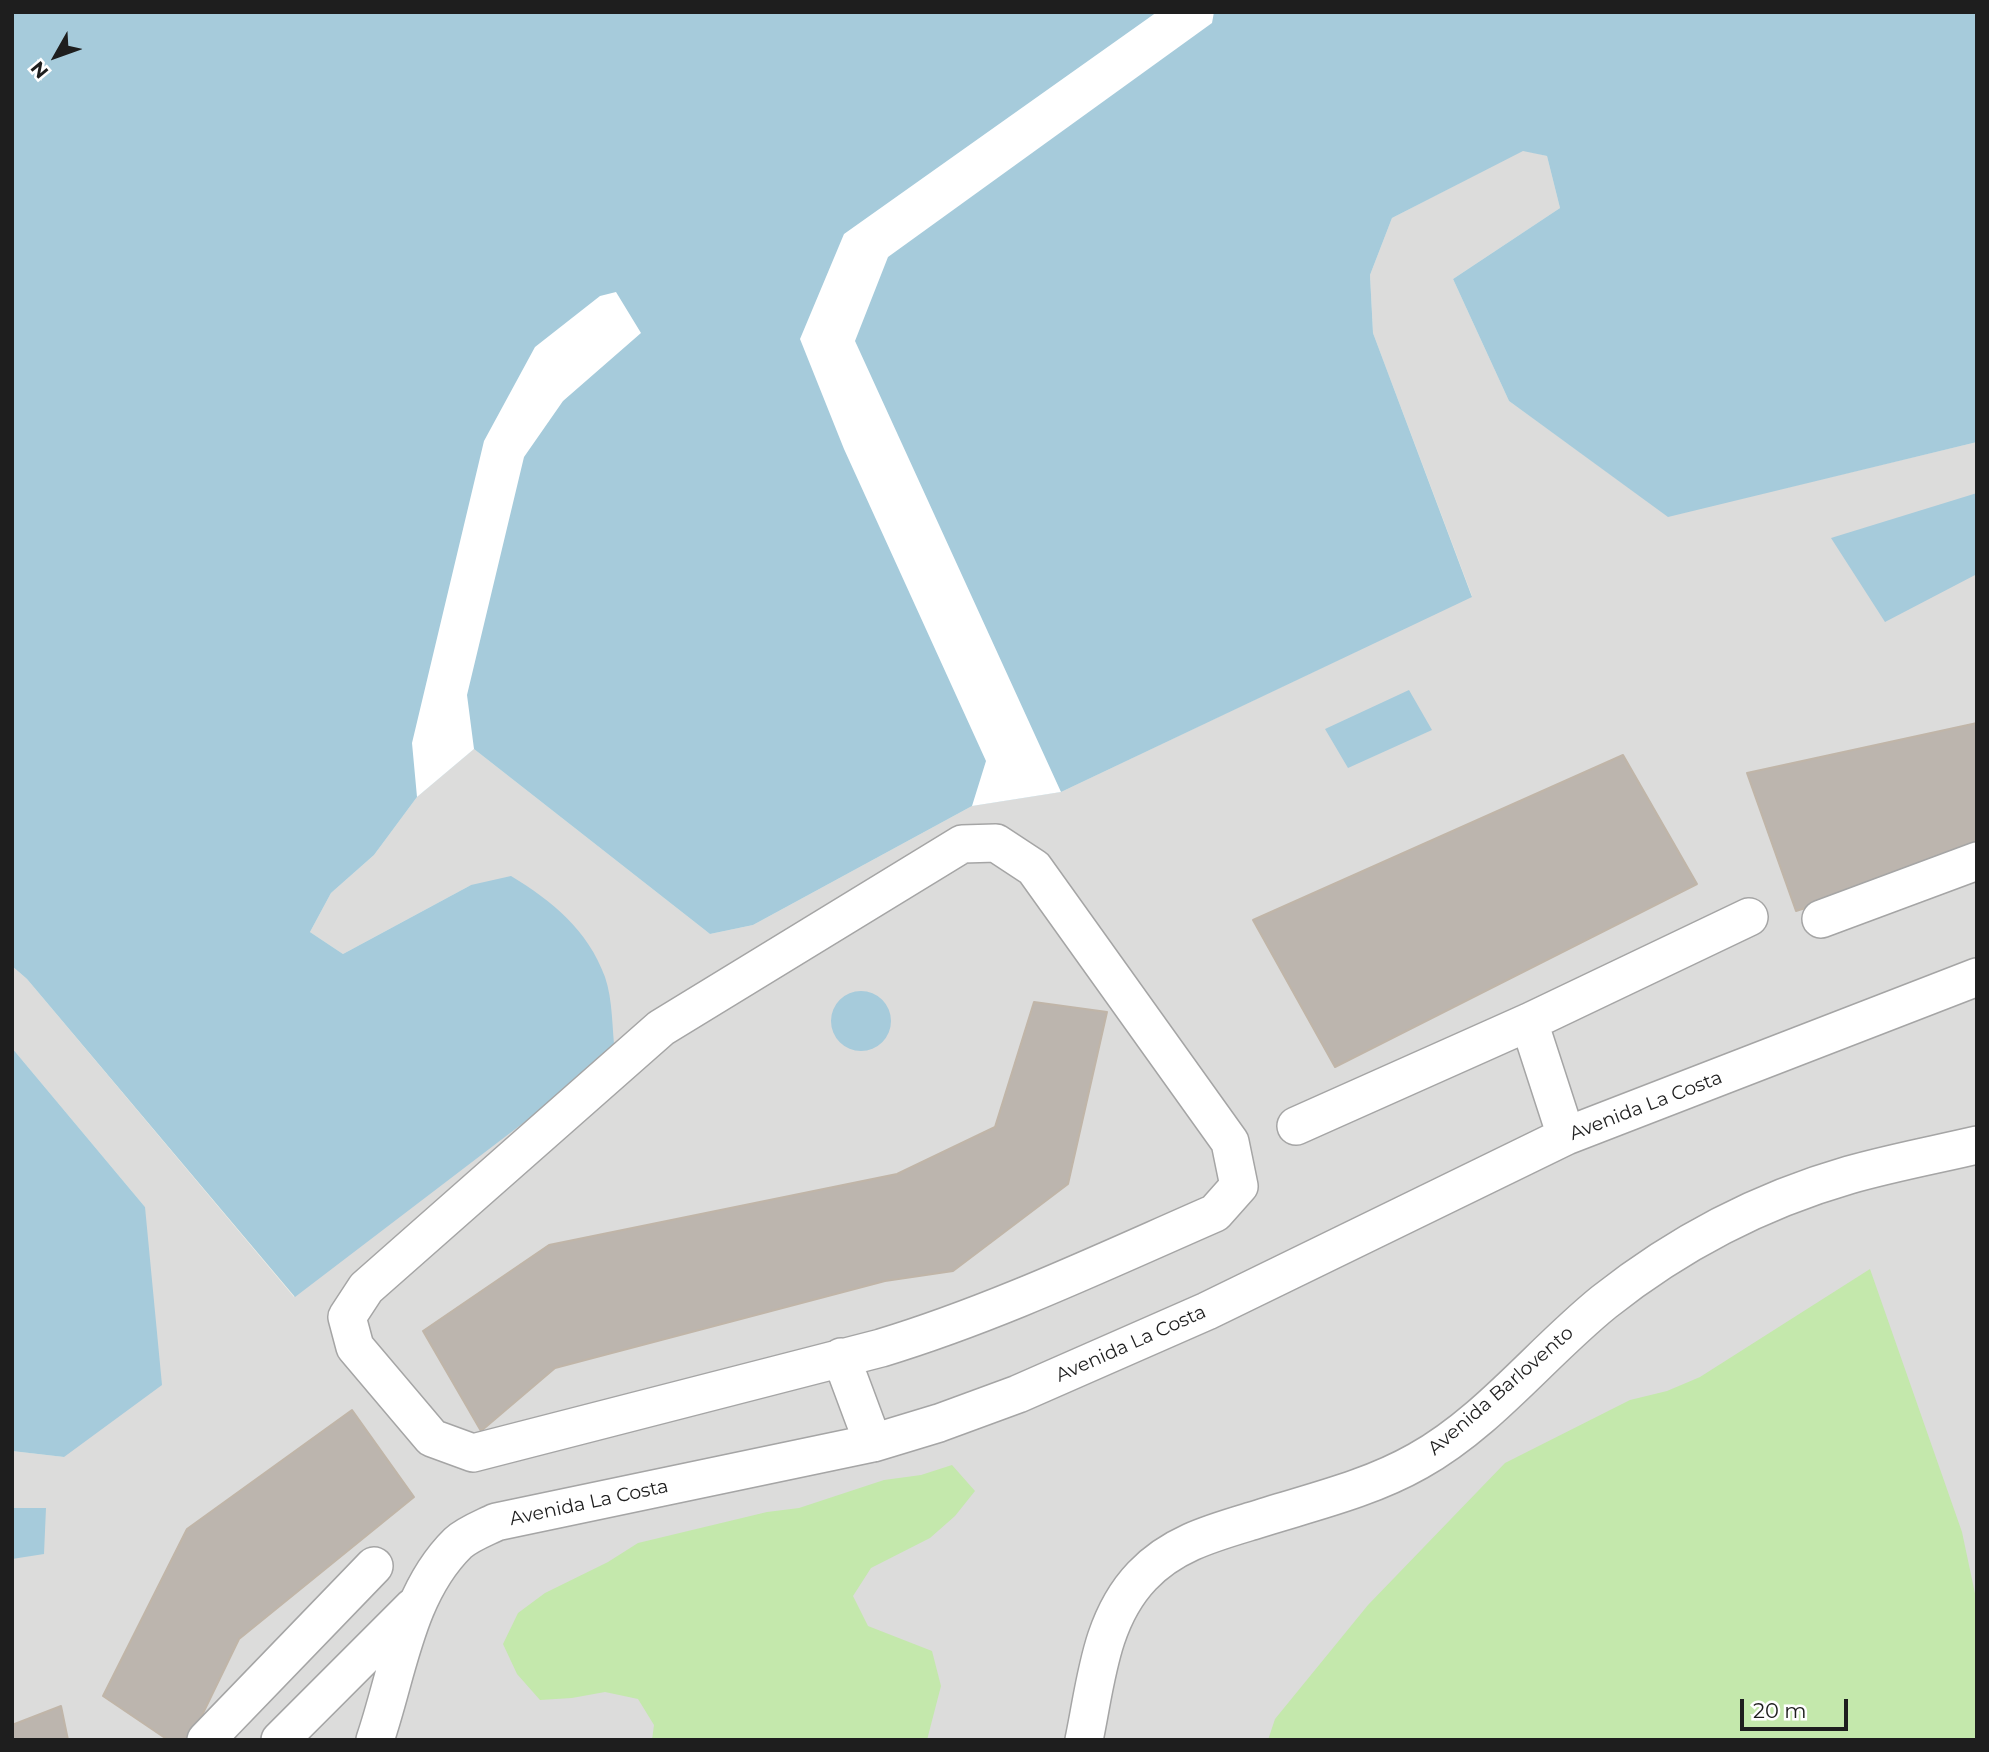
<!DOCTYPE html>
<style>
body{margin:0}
#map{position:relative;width:1989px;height:1752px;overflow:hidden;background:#efede5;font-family:Montserrat,sans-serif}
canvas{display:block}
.frame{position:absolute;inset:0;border:14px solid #1e1e1e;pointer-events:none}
.north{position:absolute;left:21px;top:21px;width:70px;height:70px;-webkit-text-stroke:5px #fff;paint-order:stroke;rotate:230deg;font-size:19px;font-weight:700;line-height:28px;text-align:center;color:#1e1e1e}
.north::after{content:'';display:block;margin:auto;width:24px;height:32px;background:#1e1e1e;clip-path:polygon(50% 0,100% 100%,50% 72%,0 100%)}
.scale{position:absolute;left:1740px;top:1699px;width:108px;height:32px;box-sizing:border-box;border:4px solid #1e1e1e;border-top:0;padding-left:9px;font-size:21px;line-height:24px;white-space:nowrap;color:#1e1e1e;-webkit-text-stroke:5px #fff;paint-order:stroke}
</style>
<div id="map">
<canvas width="1989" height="1752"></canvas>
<div class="frame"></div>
<div class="north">N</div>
<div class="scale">20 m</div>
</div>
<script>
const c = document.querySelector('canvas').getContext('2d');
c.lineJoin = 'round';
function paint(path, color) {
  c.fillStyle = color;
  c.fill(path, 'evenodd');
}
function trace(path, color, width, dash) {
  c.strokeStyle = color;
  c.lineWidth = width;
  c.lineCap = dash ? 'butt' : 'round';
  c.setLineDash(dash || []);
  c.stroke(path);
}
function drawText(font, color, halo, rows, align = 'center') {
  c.font = font + ' Montserrat,sans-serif';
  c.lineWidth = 5;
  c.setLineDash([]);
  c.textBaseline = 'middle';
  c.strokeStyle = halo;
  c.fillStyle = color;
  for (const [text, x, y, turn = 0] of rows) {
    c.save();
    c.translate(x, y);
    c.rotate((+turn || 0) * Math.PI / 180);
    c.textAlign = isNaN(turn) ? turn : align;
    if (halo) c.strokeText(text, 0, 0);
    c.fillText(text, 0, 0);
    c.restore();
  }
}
const residential = new Path2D(`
 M1523,150L1547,156L1560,208L1453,279L1509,401L1668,516L1977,442V1740H12V1451L64,1457L145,1207L12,1048V966L27,979L294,1297L471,885L343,954L310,932L331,893L374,855L417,797L474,749L710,934L753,925L972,806L1061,792L1472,596L1373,333L1370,275L1392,218Z`);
const grass = new Path2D(`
 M1870,1269L1962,1532L1977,1603V1740H1268L1275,1719L1368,1605L1505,1463L1630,1400L1667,1391L1700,1377Z
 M952,1465L975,1491L955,1516L930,1538L871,1568L853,1596L868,1626L932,1651L941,1686L927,1740H652L654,1725L638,1699L605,1692L572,1698L540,1700L517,1674L503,1644L518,1613L545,1593L608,1562L638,1543L767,1512L799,1508L884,1480L921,1475Z`);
const water = new Path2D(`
 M12,12H1977V442L1668,517L1509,401L1453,279L1560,208L1547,156L1523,151L1392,218L1370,275L1373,333L1472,597L1061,792L972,806L753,925L710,934L474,749L417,797L374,855L331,893L310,932L343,954L471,885L511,876C552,901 588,930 605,977C613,1000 612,1030 615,1053L295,1297L27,979L12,966Z
 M1977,493V574L1885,622L1831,538Z
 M1409,690L1432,730L1348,768L1325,729Z
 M831 1021a30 30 0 1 1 60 0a30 30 0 1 1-60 0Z
 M12,1048L145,1207L162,1385L64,1457L12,1451Z
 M12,1508H46L44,1554L12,1559Z`);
const pier = new Path2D(`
 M1157,12H1214L1212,23L888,257L855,341L1061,792L972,806L986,761L844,449L800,339L844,234Z
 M616,292L641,333L563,401L524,457L467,695L474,749L417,797L412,743L484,441L535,347L600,296Z`);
const building = new Path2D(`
 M1977,723V853L1796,911L1747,773Z
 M1623,755L1697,884L1335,1067L1253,920Z
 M1034,1002L1107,1012L1068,1184L953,1271L885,1281L555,1368L481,1431L423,1331L549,1245L897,1174L995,1127Z
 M352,1410L414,1497L239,1639L190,1740H168L103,1696L187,1529Z
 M61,1706L68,1740H12V1725Z`);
const minor = new Path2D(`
 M996,843L1034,868L1230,1142L1239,1186L1215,1213C1105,1261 996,1313 881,1348L473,1453L432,1438L355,1347L347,1317L366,1288L661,1028L962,844Z
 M1821,919L1977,861
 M1529,1022L1566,1136
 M1296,1126L1529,1022L1749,917
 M841,1357L873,1443
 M206,1740L374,1566
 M280,1740L413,1607
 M375,1740C398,1673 406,1594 458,1543C468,1534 484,1528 496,1522L873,1443L939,1423L1018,1394L1207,1311L1566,1136L1977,977
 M1084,1740C1096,1683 1100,1620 1142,1576C1172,1544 1212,1533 1252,1521C1308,1503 1367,1490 1418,1461C1488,1422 1541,1353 1604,1302C1677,1244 1759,1201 1849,1175C1891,1163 1934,1155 1977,1145`);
const streetNames = [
 ["Avenida La Costa",1646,1106,-21],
 ["Avenida La Costa",1131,1344,-24],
 ["Avenida Barlovento",1501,1391,-41],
 ["Avenida La Costa",589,1503,-12]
];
paint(residential, '#dcdcdb');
paint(grass, '#c4e8ac');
paint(water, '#a6cbdb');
paint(pier, '#fff');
paint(building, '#bcb5ae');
trace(building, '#c0b5a8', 2);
trace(minor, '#a5a5a5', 40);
trace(minor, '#fff', 37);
drawText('19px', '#1e1e1e', '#fff', streetNames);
</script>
